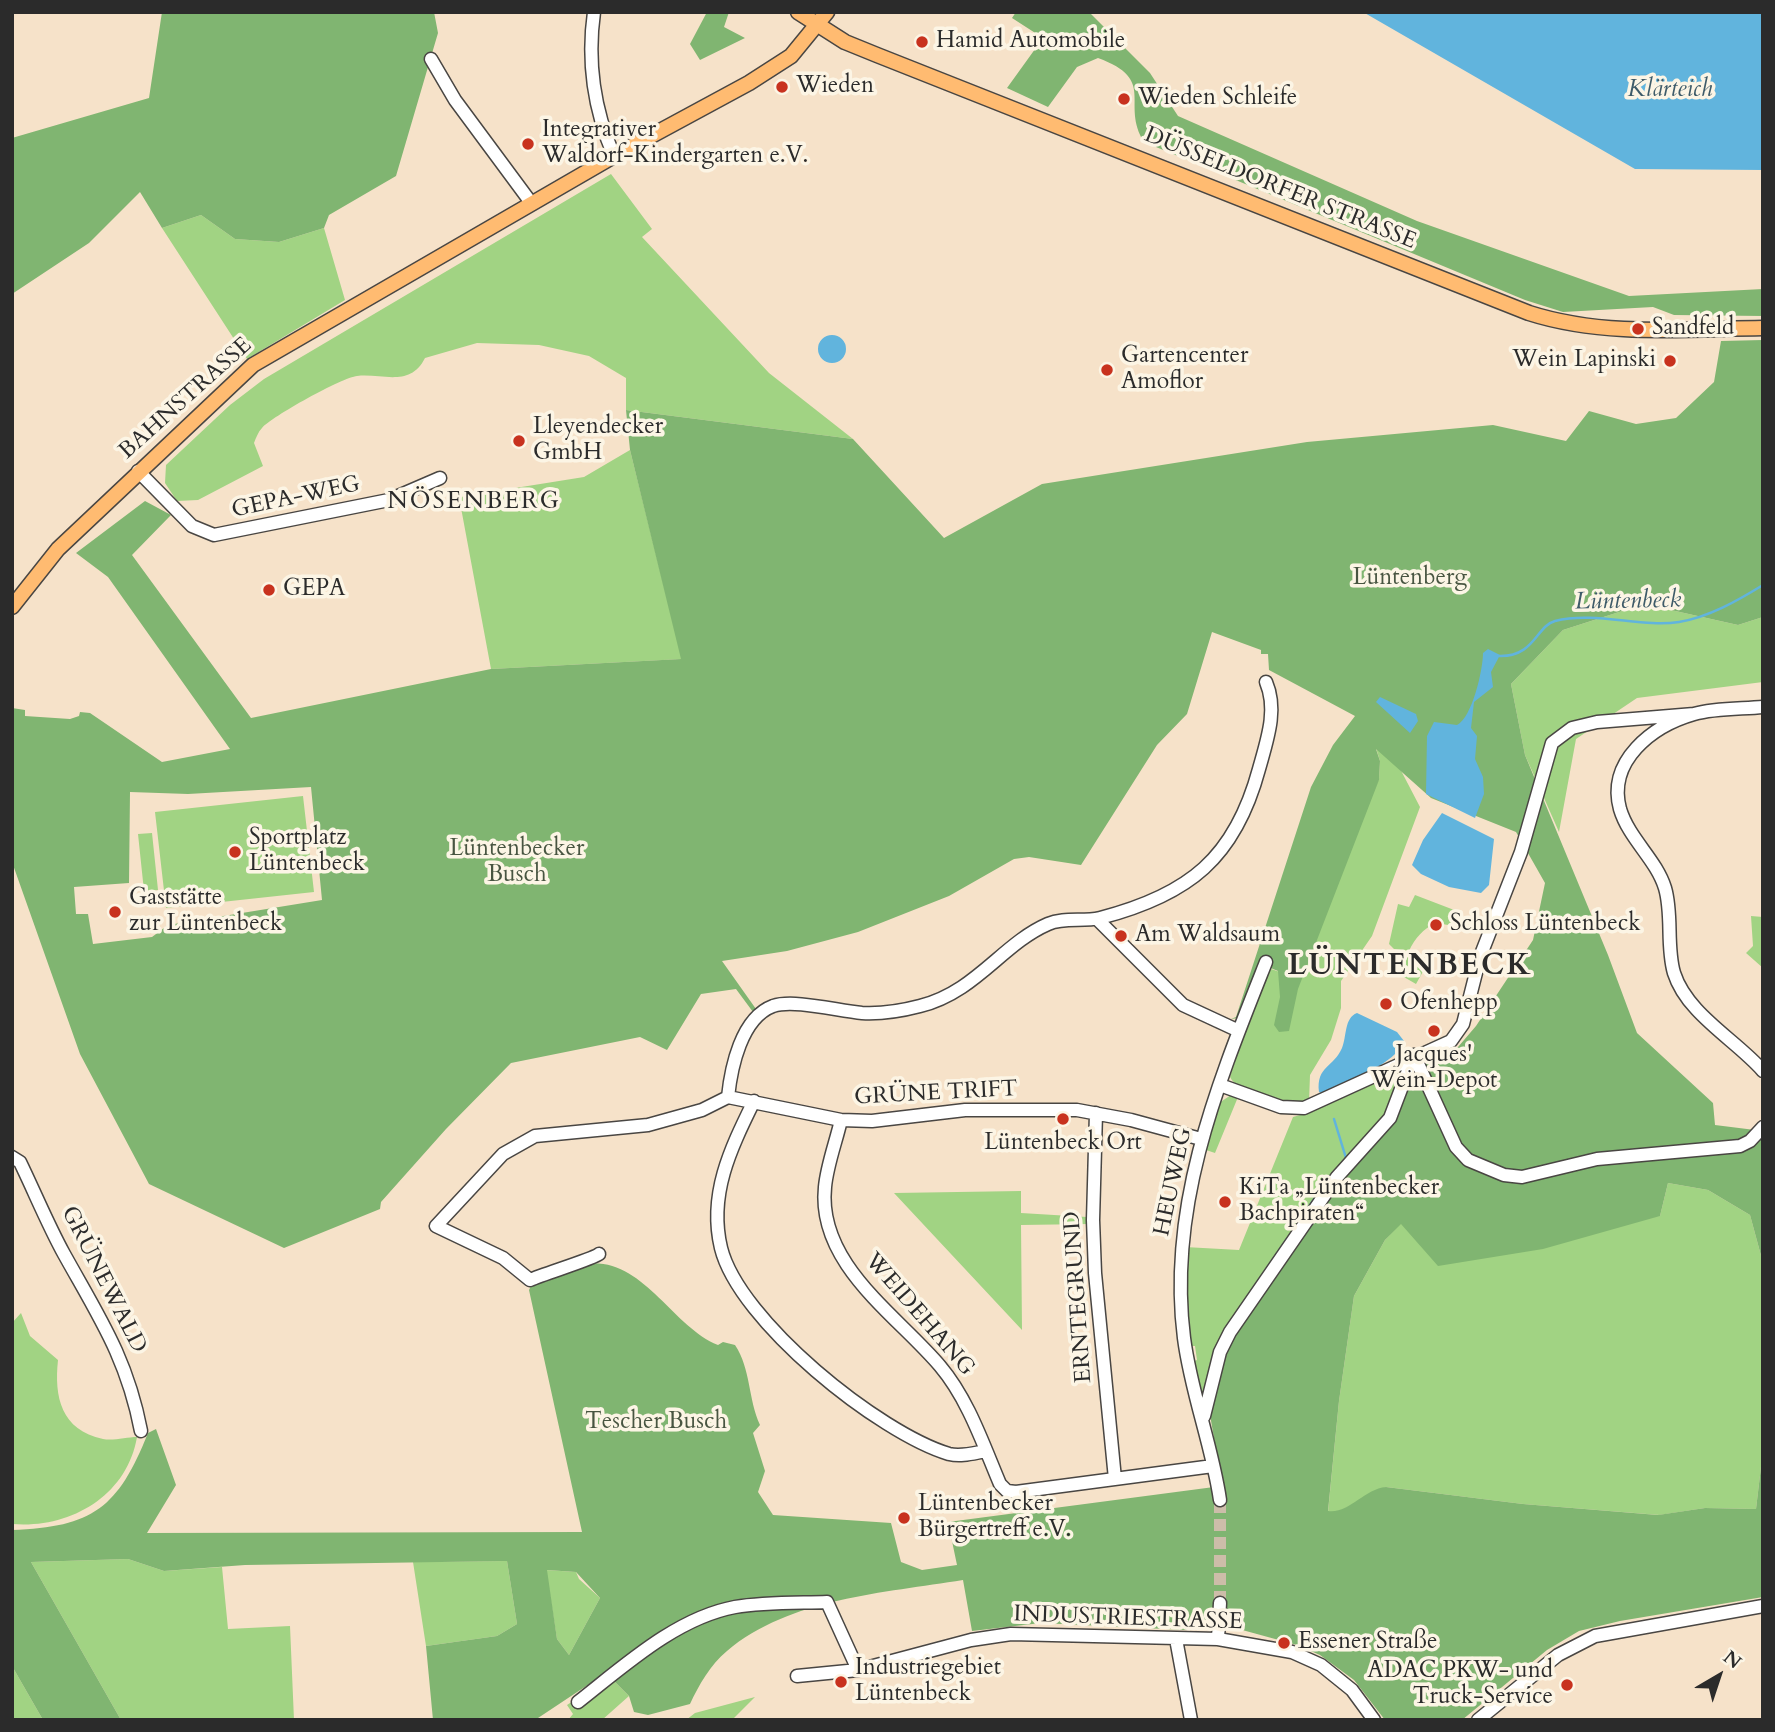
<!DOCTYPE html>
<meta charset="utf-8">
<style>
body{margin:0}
#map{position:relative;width:1775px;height:1732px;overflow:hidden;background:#f6e2c9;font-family:Cardo,serif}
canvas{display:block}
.frame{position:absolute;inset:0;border:14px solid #2b2b2b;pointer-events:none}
.north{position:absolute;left:1684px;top:1641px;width:70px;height:70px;-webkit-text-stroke:5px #fcf5e5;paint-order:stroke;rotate:39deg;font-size:19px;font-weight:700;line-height:28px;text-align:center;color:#2b2b2b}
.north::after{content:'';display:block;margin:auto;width:24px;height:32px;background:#2b2b2b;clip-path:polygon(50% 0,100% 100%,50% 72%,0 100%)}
</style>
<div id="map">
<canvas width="1775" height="1732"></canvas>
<div class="frame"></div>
<div class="north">N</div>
</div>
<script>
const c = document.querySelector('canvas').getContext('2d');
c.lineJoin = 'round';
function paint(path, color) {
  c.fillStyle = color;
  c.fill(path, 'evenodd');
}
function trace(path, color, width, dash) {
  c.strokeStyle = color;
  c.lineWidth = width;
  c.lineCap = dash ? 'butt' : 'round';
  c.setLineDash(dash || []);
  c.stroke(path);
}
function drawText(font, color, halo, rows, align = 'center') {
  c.font = font + ' Cardo,serif';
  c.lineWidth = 7;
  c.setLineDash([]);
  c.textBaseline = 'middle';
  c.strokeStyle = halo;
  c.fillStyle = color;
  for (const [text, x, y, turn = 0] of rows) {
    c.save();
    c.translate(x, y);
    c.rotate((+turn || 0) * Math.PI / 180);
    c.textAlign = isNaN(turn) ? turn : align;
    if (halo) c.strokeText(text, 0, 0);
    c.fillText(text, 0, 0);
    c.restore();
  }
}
const green = new Path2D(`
 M611,174L652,229L642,237L769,373L853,439L626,410V378L589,356L539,345L477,343L425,358C410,388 382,373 357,376C343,377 271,417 262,428C258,432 256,438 254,443L263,466L198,500L177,501L165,483L166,465L230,405L264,379Z
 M201,215L235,239L279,242L324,228L345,300L247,359L162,228Z
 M630,450L682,659L491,669L459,497L584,477Z
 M1644,604L1738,625L1763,617V682L1637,698L1576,739L1559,832L1525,755L1511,684L1563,630Z
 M1376,748L1395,759L1420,807L1372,936L1341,981V1008L1331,1040L1310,1075L1309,1102C1291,1104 1237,1094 1230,1077L1265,967L1289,975L1379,779L1380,761Z
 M303,796L314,892L166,908L155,812Z
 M152,833L158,890L144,891L138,834Z
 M1415,895L1462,913L1454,926L1436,923C1423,929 1415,938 1409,951L1394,949L1389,944L1398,904L1409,907Z
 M1751,916L1763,917V968L1746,953L1753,946Z
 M1402,955L1426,966L1416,984L1390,969L1394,957Z
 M1401,1067L1402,1072L1386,1114L1205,1397H1202L1192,1362L1197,1360L1195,1346H1190L1185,1247L1239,1250L1293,1117L1314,1111Z
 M1231,1095L1238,1097L1215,1153L1203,1149L1219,1103Z
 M1668,1183L1708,1190L1750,1215L1763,1263V1450L1756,1509L1705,1508L1659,1515L1523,1504L1386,1487L1338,1512H1328L1339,1401L1354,1296L1385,1240L1401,1223L1660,1216Z
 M1021,1191V1213L1087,1217L1089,1224L1021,1225L1022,1330L894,1193Z
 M21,1313L30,1336L58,1360C54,1397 61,1430 103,1439C113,1441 127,1437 137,1437C127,1496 70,1529 12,1524V1323Z
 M128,1559L164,1571L222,1567L228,1629L290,1626L294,1720H121L31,1562Z
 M507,1561L517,1624L497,1636L426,1646L413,1562Z
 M546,1570L576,1572L579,1579L600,1598L569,1655L557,1639Z
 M12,1666L43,1720H12Z
 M605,1680L614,1681L629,1696L602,1720H568L573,1714L567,1705Z
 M755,1697L732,1720H686L695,1713Z`);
const forest = new Path2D(`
 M162,12H434L438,33L396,176L329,215L324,228L279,242L235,239L201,215L162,228L140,192L89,243L12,294V138L149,98Z
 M707,12H729L724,27L745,38L700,60L690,44Z
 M1016,12H1089L1150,73L1178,116L1417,221L1629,296L1763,289V316L1674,315L1653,307L1563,312L1525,300L1144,142C1120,103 1158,80 1098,58L1077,67L1048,107L1007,88L1043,38L1012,18Z
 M1763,340V617L1738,625L1644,604L1563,630L1511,684L1525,755L1608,955L1637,1033L1713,1103L1715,1125L1763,1131V1263L1750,1215L1708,1190L1668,1183L1660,1216L1543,1249L1438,1266L1401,1224L1385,1240L1354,1296L1339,1401L1328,1511C1349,1514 1364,1489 1386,1487L1523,1504L1658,1515L1705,1508L1756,1509L1763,1450V1597L1620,1621L1579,1631L1547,1650L1462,1720H1385L1354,1680L1320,1655L1297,1645L1235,1628L1216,1615L1208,1625L1186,1630L1041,1623L972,1631L963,1580C884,1593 790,1598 727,1651C710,1665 699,1685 690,1704L648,1715L634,1712L629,1696L613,1680L651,1643L535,1720H433L426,1646L497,1636L517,1624L507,1561L245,1565L164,1571L128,1559L31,1562L121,1720H43L12,1666V1530C93,1527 118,1508 148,1433L156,1429L176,1485L147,1533L582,1532L529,1290L533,1282C549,1276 567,1266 584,1264C642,1255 671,1326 718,1345L723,1342L735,1345C751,1369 748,1399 760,1425L753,1433L765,1471L758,1492L773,1515L891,1523L901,1562L922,1570L957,1565L948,1522L1214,1487L1225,1501L1210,1415L1216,1376L1230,1338L1422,1059L1458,1047L1476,1026L1533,940L1545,883L1516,832L1431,798L1376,749L1380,761L1379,780L1298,989L1289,1031L1279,1032L1274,1025L1280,997L1278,971L1261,964L1238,1018L1231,1019L1236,1017L1311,787L1333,745L1355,716L1269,670L1268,654H1261V650L1212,632L1187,714L1157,745L1081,865L1029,857L1014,859L949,896L858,932L787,951L722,961L756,1009L753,1012L736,989L701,994L667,1050L640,1037L511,1063L446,1129L381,1202L380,1209L284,1248L149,1184L80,1054L12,862V708L25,710V716L70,719L79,716L80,712L90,713L162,762L230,749L108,577L76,553L145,501L171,515L132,555L251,718L491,669L681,659L630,450L626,410L853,439L944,538L1042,484L1307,442L1493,425L1566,441L1589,411L1636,424L1676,418L1714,382L1721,341ZM311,787L322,900L168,925L152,937L93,944L88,914H76L74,887L129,883L130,792L188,794ZM547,1570L576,1572L600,1598L569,1655L557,1639Z`);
const water = new Path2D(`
 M1363,12H1763V170L1635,169Z
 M818 349a14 14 0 1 1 28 0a14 14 0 1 1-28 0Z
 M1488,649L1500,655L1491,672L1493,687L1474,702L1471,728L1477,736L1475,759L1483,777L1484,794L1475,818L1426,794L1427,736L1434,722L1457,725C1472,718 1483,670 1483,653Z
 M1380,697L1416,714L1418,721L1410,733L1376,702Z
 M1442,813L1494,839L1489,885L1481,893L1449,887L1421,874L1412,865L1423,840Z
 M1357,1013L1397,1032L1404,1041C1398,1062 1344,1085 1324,1094L1319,1092C1316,1066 1334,1067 1342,1048C1347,1036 1344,1018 1357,1013Z`);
const stream = new Path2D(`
 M1499,656C1535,657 1536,626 1555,621C1595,611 1642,628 1679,622C1709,617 1737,601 1763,585
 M1334,1119L1346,1158
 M1302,1217L1330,1176
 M1235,1315L1287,1239`);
const minorTunnel = new Path2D(`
 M1220,1603V1500`);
const minor = new Path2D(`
 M594,12C587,62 594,110 614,156
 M431,59L455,100L532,204
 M138,471L192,526L214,535L389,500L440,478
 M1763,707C1741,709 1715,708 1694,714C1652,726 1607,761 1620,809C1629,839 1656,859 1665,888C1673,915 1666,946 1674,973C1687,1014 1736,1040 1763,1071
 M1097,919L1183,1005L1239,1031
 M1414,1055L1456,1147L1468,1160L1504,1175L1522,1177L1597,1159L1740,1146L1750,1141L1763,1127
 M1220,1085L1281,1107L1304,1108L1451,1041L1463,1024L1480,957L1521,852L1552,743L1572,728L1597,722L1694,714
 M728,1097C731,1068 741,1018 773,1006C794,999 838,1011 862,1013C881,1014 901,1011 920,1006C976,992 1002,944 1048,924C1064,917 1083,922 1100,918C1189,895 1235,858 1259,769C1267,740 1278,710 1266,682
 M754,1101C731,1148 708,1194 721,1248C739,1321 879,1433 949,1454C962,1457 974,1453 986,1451
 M1096,1113L1093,1220L1095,1273L1115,1479
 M841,1120C836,1142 827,1165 825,1187C817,1264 897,1315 940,1366C968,1399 983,1444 1000,1484L1007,1491L1016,1492L1213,1466
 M12,1157L20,1162C35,1193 48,1225 64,1254C99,1317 127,1358 141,1431
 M599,1254C593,1259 543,1274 530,1280L503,1258L436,1226L503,1154L535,1136L648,1125L702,1110L728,1097L841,1120L872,1121L965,1110H1077L1131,1120L1201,1139
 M1204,1416L1220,1352L1230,1332L1337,1177L1390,1118L1414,1055
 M1220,1500C1212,1445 1191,1393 1184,1338C1167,1206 1218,1083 1266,962
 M1176,1639L1191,1720
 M1218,1639L1220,1603
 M797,1676L858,1670L971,1640L1011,1634L1218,1639L1292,1652L1321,1665L1352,1690L1374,1720
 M578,1702C624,1666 676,1618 735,1607C764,1602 797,1603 827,1602L858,1670
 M1478,1720L1558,1655L1595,1636L1763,1606`);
const major = new Path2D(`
 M798,12L845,42L877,55L1529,313C1604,337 1685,329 1763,328
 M12,607L58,549L253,365L614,156L749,83L791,56L827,12`);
const markers = [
 [922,42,7,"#c8321e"],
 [782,87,7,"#c8321e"],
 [1124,99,7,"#c8321e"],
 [528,144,7,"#c8321e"],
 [1638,329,7,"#c8321e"],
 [1670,361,7,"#c8321e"],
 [1107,370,7,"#c8321e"],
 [519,441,7,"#c8321e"],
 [269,590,7,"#c8321e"],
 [235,852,7,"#c8321e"],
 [115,912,7,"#c8321e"],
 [1436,925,7,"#c8321e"],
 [1121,936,7,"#c8321e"],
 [1386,1004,7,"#c8321e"],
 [1434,1031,7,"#c8321e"],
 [1063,1119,7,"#c8321e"],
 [1225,1202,7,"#c8321e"],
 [904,1518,7,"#c8321e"],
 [1284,1643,7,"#c8321e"],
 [841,1682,7,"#c8321e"],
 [1567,1685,7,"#c8321e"]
];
const poiNames = [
 ["Hamid Automobile",936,42],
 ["Wieden",796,87],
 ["Wieden Schleife",1138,99],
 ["Integrativer",542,131],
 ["Waldorf-Kindergarten e.V.",542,157],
 ["Sandfeld",1652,329],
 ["Gartencenter",1121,357],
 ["Amoflor",1121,383],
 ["Wein Lapinski",1656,361,"right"],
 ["Lleyendecker",533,428],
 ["GmbH",533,454],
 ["GEPA",283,590],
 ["Sportplatz",249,839],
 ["Lüntenbeck",249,865],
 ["Gaststätte",129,899],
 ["zur Lüntenbeck",129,925],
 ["Schloss Lüntenbeck",1450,925],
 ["Am Waldsaum",1135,936],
 ["Ofenhepp",1400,1004],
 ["Jacques'",1434,1056,"center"],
 ["Wein-Depot",1434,1082,"center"],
 ["Lüntenbeck Ort",1063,1144,"center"],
 ["KiTa „Lüntenbecker",1239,1189],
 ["Bachpiraten“",1239,1215],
 ["Lüntenbecker",918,1505],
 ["Bürgertreff e.V.",918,1531],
 ["Essener Straße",1298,1643],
 ["Industriegebiet",855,1669],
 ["Lüntenbeck",855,1695],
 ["ADAC PKW- und",1553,1672,"right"],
 ["Truck-Service",1553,1698,"right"]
];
const streetNames = [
 ["DÜSSELDORFER STRASSE",1280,189,22],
 ["BAHNSTRASSE",186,399,-42],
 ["GEPA-WEG",296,498,-12],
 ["GRÜNE TRIFT",936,1094,-3],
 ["HEUWEG",1174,1182,-78],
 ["GRÜNEWALD",103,1280,63],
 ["ERNTEGRUND",1079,1297,-94],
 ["WEIDEHANG",919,1315,49],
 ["INDUSTRIESTRASSE",1128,1619,2]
];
const parkNames = [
 ["Lüntenberg",1410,579],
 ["Lüntenbecker",517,850],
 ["Busch",517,876],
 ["Tescher Busch",656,1423]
];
const waterNames = [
 ["Klärteich",1670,90],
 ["Lüntenbeck",1628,602,-1]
];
const neighbourhoodNames = [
 ["NÖSENBERG",474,502]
];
const districtNames = [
 ["LÜNTENBECK",1410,967]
];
paint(green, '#a1d383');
paint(forest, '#80b571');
paint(water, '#61b4dd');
trace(stream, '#61b4dd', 2.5);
trace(minorTunnel, '#cdbda9', 12, [12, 6]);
trace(minor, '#494643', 15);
trace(major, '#494643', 17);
trace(minor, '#fff', 12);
trace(major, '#ffbb71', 14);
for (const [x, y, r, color] of markers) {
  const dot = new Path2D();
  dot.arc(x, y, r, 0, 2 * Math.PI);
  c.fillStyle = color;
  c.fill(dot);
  trace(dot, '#fcf5e5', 2.5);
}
drawText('23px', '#2b2b2b', '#fcf5e5', poiNames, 'left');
drawText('23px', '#2b2b2b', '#fcf5e5', streetNames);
drawText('23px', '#485541', '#fcf5e5', parkNames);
drawText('italic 24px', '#3e5b69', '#fcf5e5', waterNames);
c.letterSpacing = '2px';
drawText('24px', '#2b2b2b', '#fcf5e5', neighbourhoodNames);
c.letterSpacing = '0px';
c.letterSpacing = '2px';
drawText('bold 30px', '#2b2b2b', '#fcf5e5', districtNames);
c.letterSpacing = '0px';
</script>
